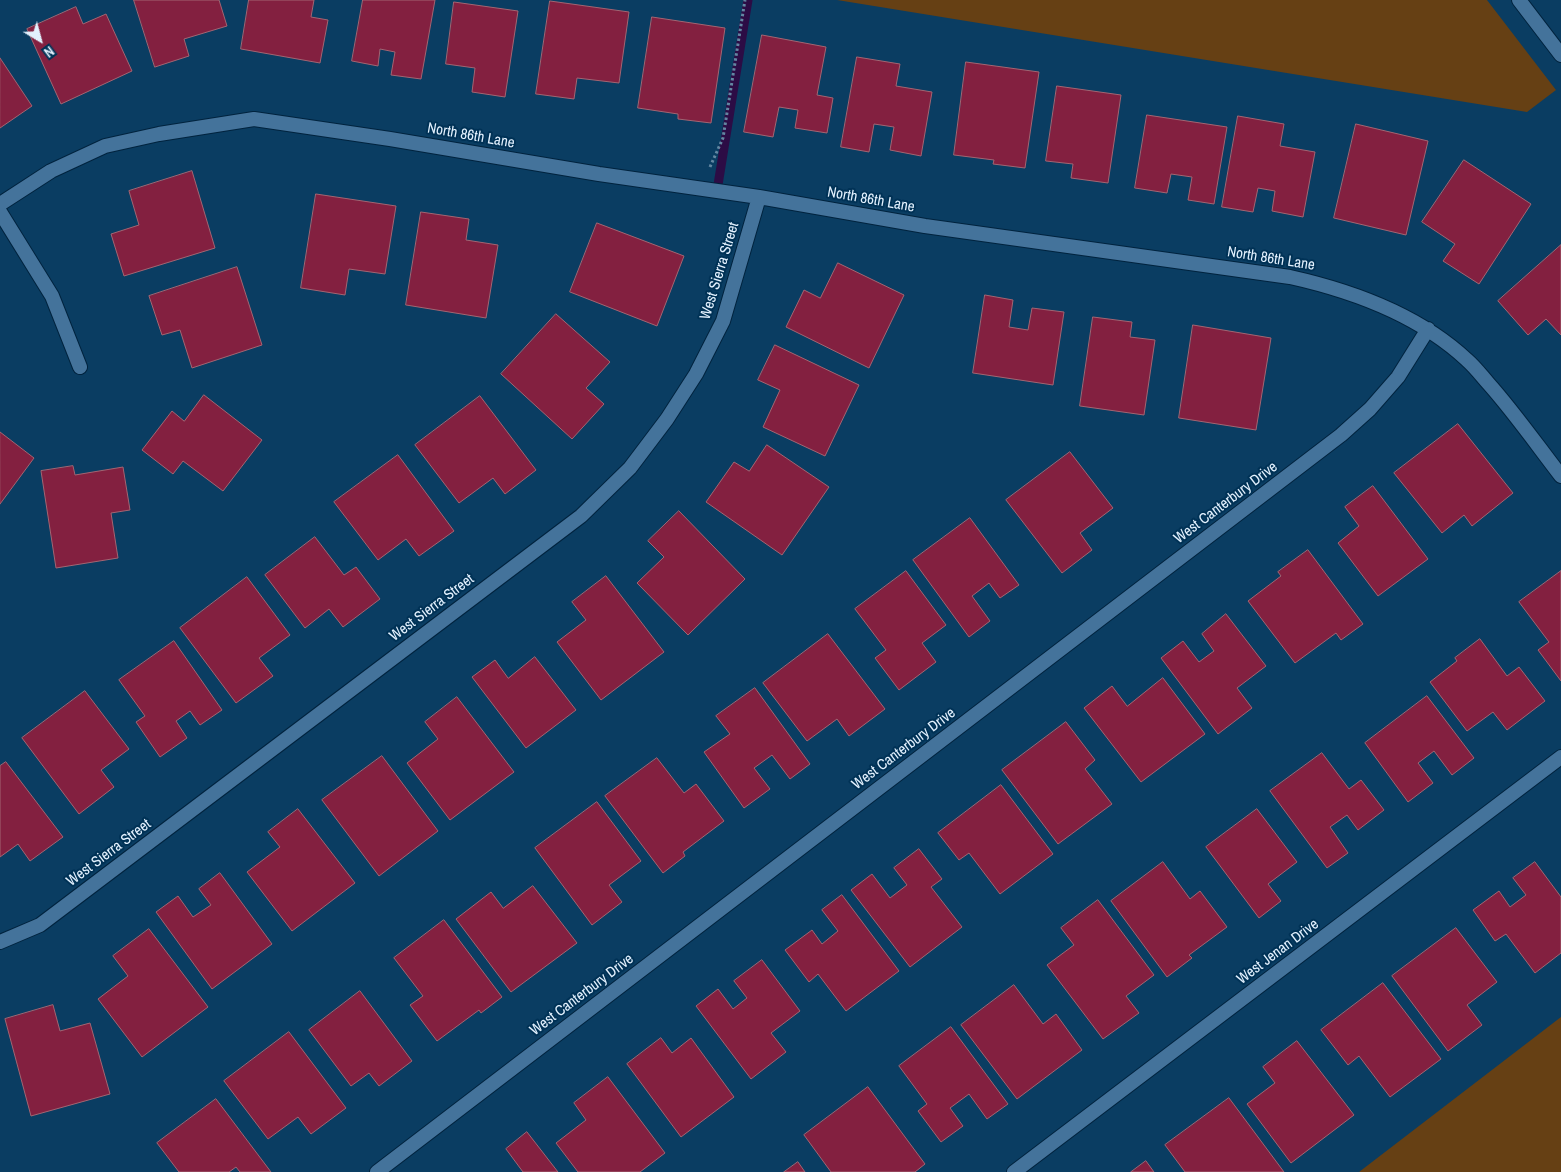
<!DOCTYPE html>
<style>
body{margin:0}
#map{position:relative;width:1561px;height:1172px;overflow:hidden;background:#0a3d62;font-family:"Archivo Narrow",sans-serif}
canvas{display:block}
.north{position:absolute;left:15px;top:15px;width:50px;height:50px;-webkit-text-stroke:4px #003256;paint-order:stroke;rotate:143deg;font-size:14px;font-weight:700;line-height:20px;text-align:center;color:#e2f1fe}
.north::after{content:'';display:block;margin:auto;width:18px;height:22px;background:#e2f1fe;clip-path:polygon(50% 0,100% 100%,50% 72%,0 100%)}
</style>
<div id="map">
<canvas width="1561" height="1172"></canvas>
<div class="north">N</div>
</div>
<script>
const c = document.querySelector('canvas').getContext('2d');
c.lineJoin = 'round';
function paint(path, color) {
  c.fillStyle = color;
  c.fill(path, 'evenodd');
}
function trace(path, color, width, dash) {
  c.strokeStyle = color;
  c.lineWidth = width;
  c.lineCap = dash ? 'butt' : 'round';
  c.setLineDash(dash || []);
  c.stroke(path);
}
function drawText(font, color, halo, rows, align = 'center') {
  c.font = font + ' "Archivo Narrow",sans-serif';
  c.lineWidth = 4;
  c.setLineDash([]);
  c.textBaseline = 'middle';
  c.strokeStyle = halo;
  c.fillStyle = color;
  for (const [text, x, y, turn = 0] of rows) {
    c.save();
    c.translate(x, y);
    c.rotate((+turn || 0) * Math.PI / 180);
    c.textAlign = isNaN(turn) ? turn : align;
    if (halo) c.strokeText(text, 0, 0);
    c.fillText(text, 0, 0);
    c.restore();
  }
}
const green = new Path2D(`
 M837,0H1487L1556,90L1527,112Z
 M1561,1017V1172H1359Z`);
const stream = new Path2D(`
 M717,191L748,0`);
const building = new Path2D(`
 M134,0H219L227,26L184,39L189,56L155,67Z
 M249,0H314L311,17L328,20L320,63L241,49Z
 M363,0H435L421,79L391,75L395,52L380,49L378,66L352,61Z
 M550,1L629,12L619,83L577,78L574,99L536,94Z
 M454,2L518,11L505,97L472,92L475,68L446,64Z
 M76,7L83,24L106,14L132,71L61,104L27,29Z
 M652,17L725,28L711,123L678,119V114L638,108Z
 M762,35L826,47L817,95L833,98L827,133L795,128L798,110L779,107L773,137L744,132Z
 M857,57L900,64L896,86L932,92L921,156L890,150L894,127L874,124L869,152L841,147Z
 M0,58L32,106L0,128Z
 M966,62L1039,72L1025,168L993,164L994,160L954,155Z
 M1057,86L1121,95L1108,183L1071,178L1073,164L1046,161Z
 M1147,115L1227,127L1214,204L1188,200L1192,177L1171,174L1167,193L1135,188Z
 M1238,116L1284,124L1280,146L1315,152L1303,217L1272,211L1275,191L1258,188L1253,212L1222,207Z
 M1356,124L1428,141L1406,235L1334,218Z
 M1464,160L1531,204L1479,284L1443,261L1455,244L1422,222Z
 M192,171L215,248L124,276L111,234L139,225L129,191Z
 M316,194L396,206L385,274L349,269L345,295L301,288Z
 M421,212L469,219L466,240L498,245L486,318L406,305Z
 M597,223L684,256L657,326L570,292Z
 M1561,245V335L1546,319L1528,335L1498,301Z
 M838,263L904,295L869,368L786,327L804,290L820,298Z
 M237,267L262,345L192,368L180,330L162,335L149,296Z
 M985,295L1013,300L1009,327L1028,330L1032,308L1064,312L1053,385L973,373Z
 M556,314L610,362L586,388L604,404L572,439L501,374Z
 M1093,317L1132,322L1130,337L1155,340L1144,415L1080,406Z
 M1193,325L1271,338L1256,430L1179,418Z
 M775,345L859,385L825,456L763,427L780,390L758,380Z
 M204,395L262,440L223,491L183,461L173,474L142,450L172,411L184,421Z
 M480,396L536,470L505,494L493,478L459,503L415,445Z
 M1458,424L1513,493L1472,526L1464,515L1442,533L1394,473Z
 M0,432L34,458L0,504Z
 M767,445L829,487L782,555L706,502L734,462L749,471Z
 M1070,452L1113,508L1080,533L1092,550L1062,573L1006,500Z
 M398,455L454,531L419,556L406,539L378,560L334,502Z
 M73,466L75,475L123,467L130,510L111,513L118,558L56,568L41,471Z
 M1373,486L1428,559L1378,596L1338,543L1359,526L1345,507Z
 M679,511L745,579L688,635L637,583L664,557L648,541Z
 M970,518L1019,585L1000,598L989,583L972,596L990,621L969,637L913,560Z
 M315,537L344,575L356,567L380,599L343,627L329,609L305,628L265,575Z
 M1308,550L1363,624L1341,640L1336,633L1295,663L1248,601L1281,576L1278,572Z
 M906,571L946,625L922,643L936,662L899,690L875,658L886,650L855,609Z
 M1561,571V681L1538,650L1549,642L1519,602Z
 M606,576L664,652L601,700L557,642L586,620L572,602Z
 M247,577L290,635L259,658L273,676L236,703L180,628Z
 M1226,614L1266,666L1237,688L1252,708L1218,734L1161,658L1183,641L1199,662L1214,651L1202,634Z
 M828,634L885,709L849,736L837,719L807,741L763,683Z
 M1480,639L1507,676L1519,667L1545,701L1507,730L1493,712L1467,731L1430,682L1457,661L1455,658Z
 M174,641L222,710L200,725L190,711L176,721L187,738L160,757L136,722L145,716L119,680Z
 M535,657L576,710L526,748L472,677L495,660L508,678Z
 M1163,678L1205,734L1141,782L1084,708L1112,686L1127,706Z
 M755,688L810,764L790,779L772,755L754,768L770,789L744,808L704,752L730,734L716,716Z
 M85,691L129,749L101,770L114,787L79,814L22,738Z
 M1427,696L1474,758L1452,775L1434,751L1418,763L1433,783L1408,802L1365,743Z
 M457,697L514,772L450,820L407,763L438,739L425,722Z
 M1066,722L1095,760L1085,769L1112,804L1058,844L1002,770Z
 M1322,753L1349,789L1361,780L1384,810L1358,830L1347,815L1330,827L1348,853L1327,868L1270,791Z
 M382,756L438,831L379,876L322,800Z
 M657,758L684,793L696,784L724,821L683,852L685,856L663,873L605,796Z
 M6,762L63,837L30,861L18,844L0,857V766Z
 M1001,785L1053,854L1000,894L969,853L959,860L938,833Z
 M597,802L641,861L609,885L622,902L592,925L535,848Z
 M298,809L355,883L292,931L247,872L280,847L268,832Z
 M1257,809L1297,862L1268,884L1281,901L1259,918L1206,847Z
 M919,849L942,879L931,887L962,927L910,967L851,890L872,874L890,898L907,885L894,868Z
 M1163,862L1190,899L1200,891L1227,927L1189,955L1192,958L1167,977L1111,901Z
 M1535,862L1561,897V953L1535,973L1506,934L1495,941L1473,910L1499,891L1510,907L1526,895L1513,878Z
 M220,873L272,944L212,989L156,912L178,896L193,917L211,905L199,889Z
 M533,886L577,943L511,992L456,919L491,892L503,908Z
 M842,895L899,971L846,1011L818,974L809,982L785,950L812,930L822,944L838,931L822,910Z
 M1098,900L1154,975L1126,996L1139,1013L1103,1039L1047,965L1074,945L1061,928Z
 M444,920L502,997L481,1013L479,1010L437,1041L410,1005L423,996L394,958Z
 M1456,928L1497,982L1467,1005L1482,1025L1448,1051L1392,976Z
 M149,929L208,1007L142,1057L98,999L128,976L113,956Z
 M762,960L800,1011L771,1033L786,1052L751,1079L696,1006L718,989L733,1009L747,998L734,981Z
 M1383,983L1441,1059L1390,1097L1359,1056L1348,1065L1321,1030Z
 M1014,985L1043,1024L1056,1014L1082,1050L1017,1099L961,1025Z
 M360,991L412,1061L379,1086L369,1073L351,1086L309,1030Z
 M53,1005L60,1031L90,1023L110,1094L31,1116L5,1019Z
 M951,1027L1008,1104L987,1119L969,1094L950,1108L963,1126L941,1142L918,1111L927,1104L899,1066Z
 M289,1032L346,1108L311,1134L298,1117L268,1139L224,1081Z
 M661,1038L672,1053L691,1038L734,1097L681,1137L627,1064Z
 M1297,1041L1354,1115L1291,1163L1247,1104L1275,1083L1263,1067Z
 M608,1077L665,1153L640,1172H578L556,1143L586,1120L574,1103Z
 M868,1087L925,1164L915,1172H831L804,1135Z
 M1229,1098L1284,1172H1185L1165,1145Z
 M216,1099L271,1172H240L236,1167L229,1172H179L157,1143Z
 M527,1132L558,1172H523L506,1149Z
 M1146,1161L1154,1172H1131Z
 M798,1162L805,1172H784Z`);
const path = new Path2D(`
 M710,167L723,138L745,0`);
const minor = new Path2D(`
 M0,204L51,171L105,146L159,134L254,119L390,139L599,174L759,197L925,226L1290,277C1353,291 1419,315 1467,360C1475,367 1481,375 1488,383C1514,412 1537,445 1561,476
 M0,212L52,296L80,367
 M0,942L40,925L581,516L630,468L667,419L696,374L723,321L759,197
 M377,1172L1341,435L1370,409L1398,377L1428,329
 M1014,1172L1561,757`);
const tertiary = new Path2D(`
 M1519,0L1561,55`);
const streetNames = [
 ["North 86th Lane",471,136,10],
 ["North 86th Lane",871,200,10],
 ["North 86th Lane",1271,259,9],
 ["West Sierra Street",720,271,-73],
 ["West Canterbury Drive",1226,503,-37],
 ["West Sierra Street",432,608,-37],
 ["West Canterbury Drive",904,749,-37],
 ["West Sierra Street",109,853,-37],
 ["West Jenan Drive",1278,952,-37],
 ["West Canterbury Drive",582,995,-37]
];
paint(green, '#664014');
trace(stream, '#2c0c45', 9);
paint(building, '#832040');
trace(building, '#a36572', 1);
trace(minor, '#00233e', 16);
trace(tertiary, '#00233e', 16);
trace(path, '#6387a2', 3, [2.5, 2.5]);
trace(minor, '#44739b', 14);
trace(tertiary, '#44739b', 14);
drawText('15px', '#e2f1fe', '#003256', streetNames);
</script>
